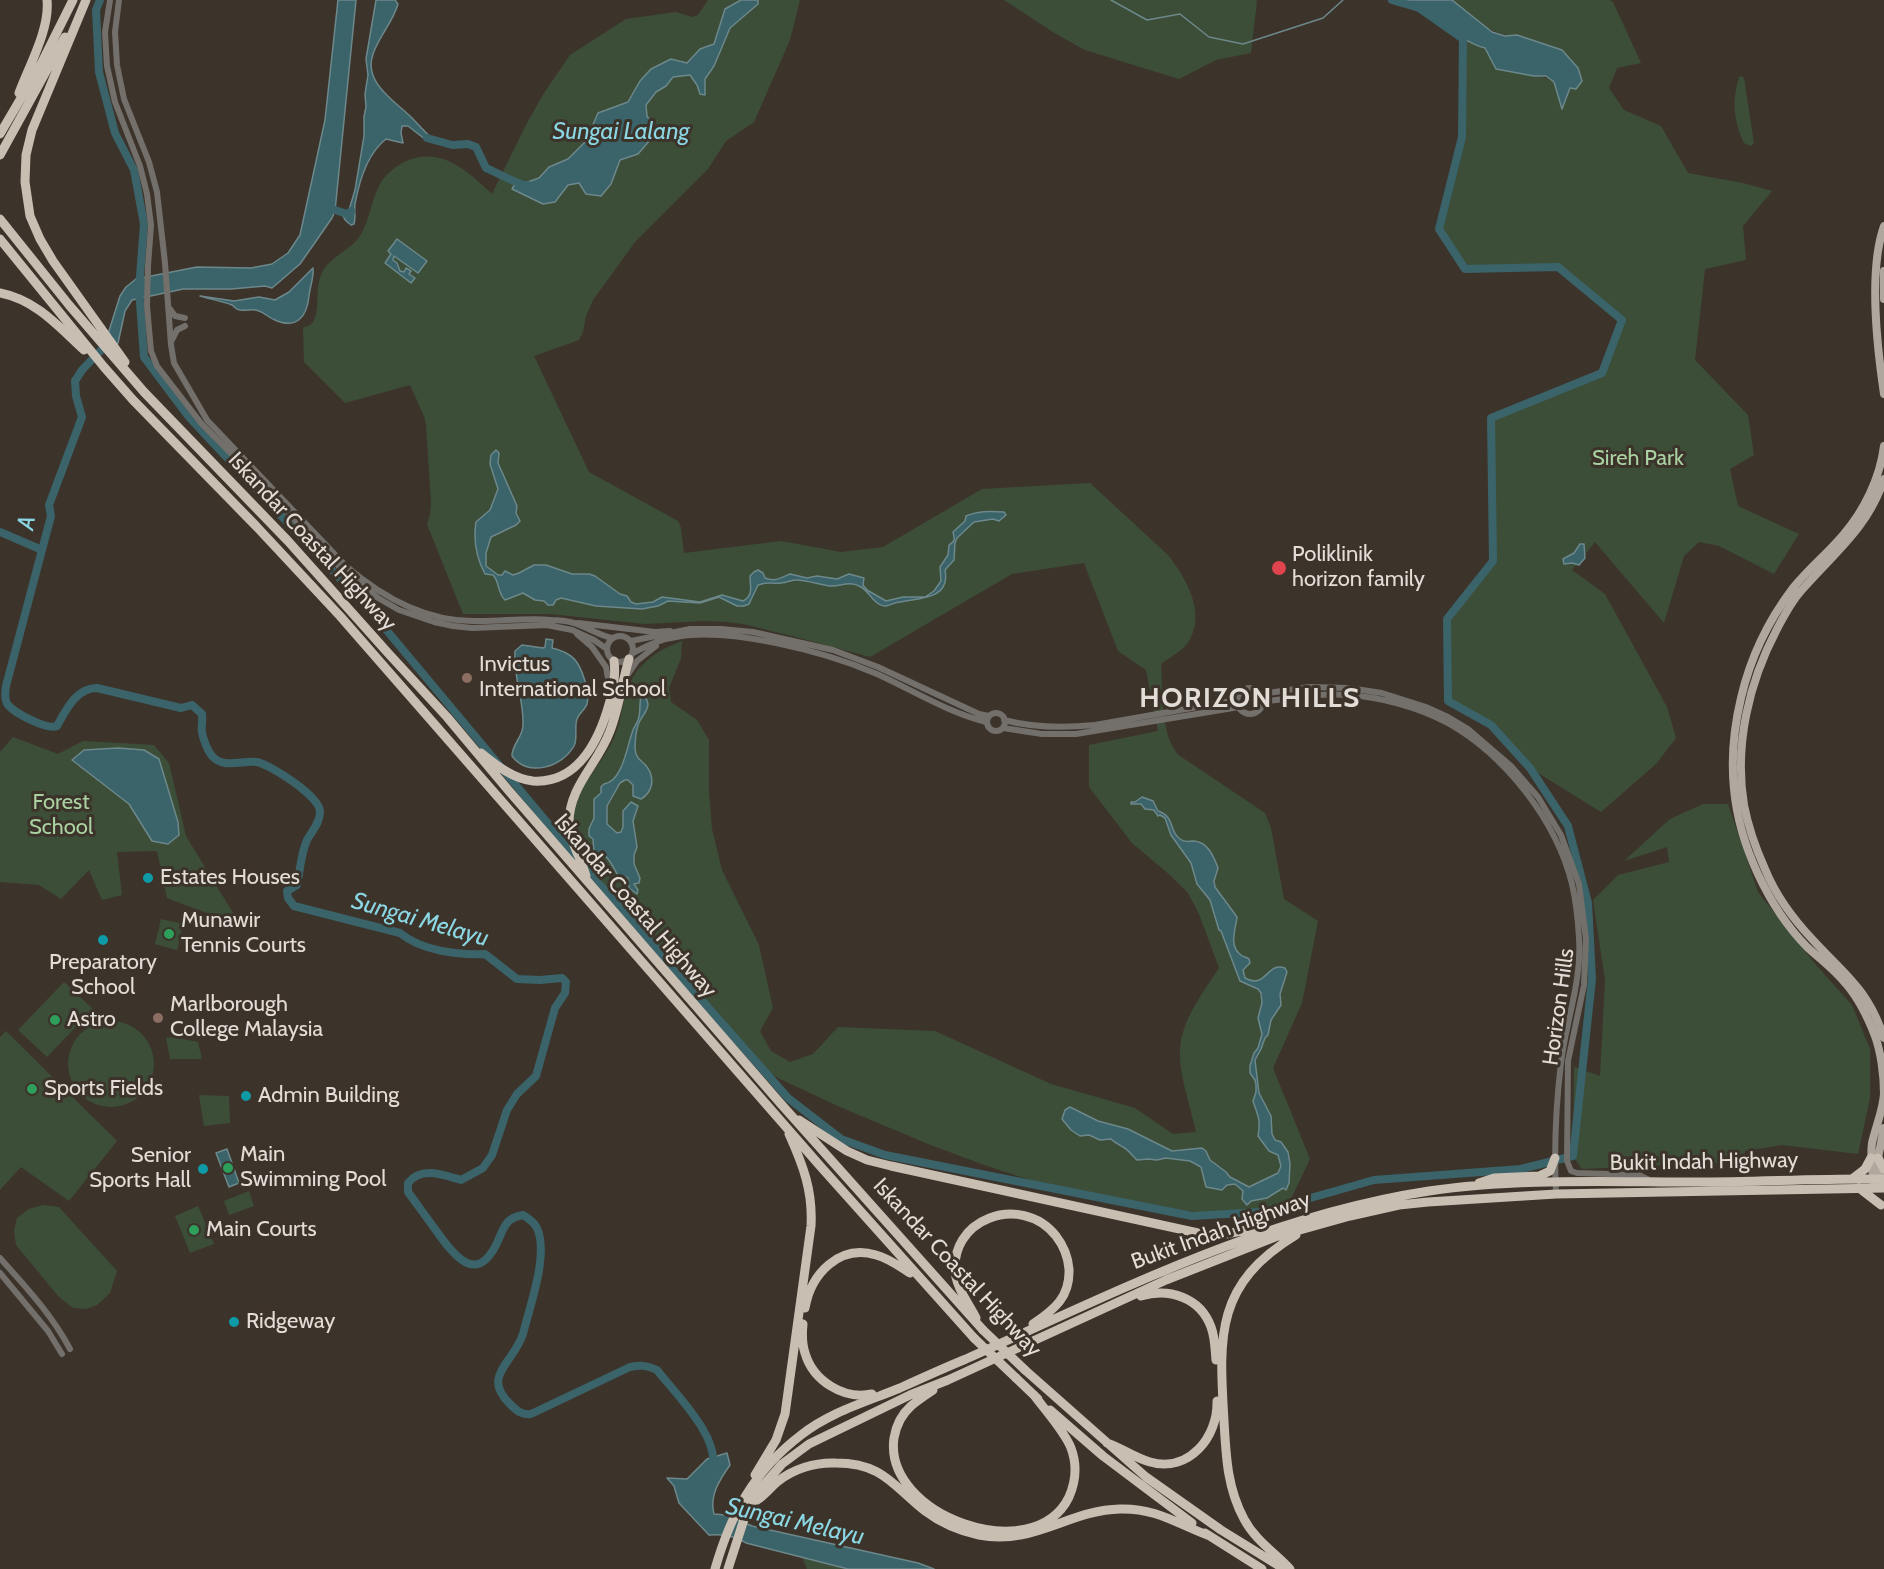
<!DOCTYPE html>
<style>
body{margin:0}
canvas{display:block;background:#3c332a}
</style>
<canvas width="1884" height="1569"></canvas>
<script>
const c = document.querySelector('canvas').getContext('2d');
c.lineJoin = 'round';
function paint(path, color) {
  c.fillStyle = color;
  c.fill(path, 'evenodd');
}
function trace(path, color, width, dash) {
  c.strokeStyle = color;
  c.lineWidth = width;
  c.lineCap = dash ? 'butt' : 'round';
  c.setLineDash(dash || []);
  c.stroke(path);
}
function drawText(font, color, halo, rows, align = 'center') {
  c.font = font + ' Cabin,sans-serif';
  c.lineWidth = 6;
  c.setLineDash([]);
  c.textBaseline = 'middle';
  c.strokeStyle = halo;
  c.fillStyle = color;
  for (const [text, x, y, turn = 0] of rows) {
    c.save();
    c.translate(x, y);
    c.rotate((+turn || 0) * Math.PI / 180);
    c.textAlign = isNaN(turn) ? turn : align;
    if (halo) c.strokeText(text, 0, 0);
    c.fillText(text, 0, 0);
    c.restore();
  }
}
const green = new Path2D(`
 M708,0H800L790,40L754,122L726,141L708,169L635,242L593,300L586,316L583,332L579,340L534,356L589,472L678,521L681,528L684,553L781,541L841,552L883,547L982,489L1090,483L1168,555C1186,578 1208,615 1187,644C1180,652 1169,658 1161,664C1163,689 1160,739 1180,756L1265,813L1271,828L1284,899L1318,921L1302,1003L1273,1068L1310,1159L1290,1201L1243,1214H1210L1123,1202L1058,1189L987,1166L928,1144L840,1107L778,1078L767,1071L749,1052L597,877C586,859 574,840 574,818C575,788 601,766 613,740C624,718 621,692 637,671C649,656 664,648 682,641L681,658L669,688L671,702L697,720L709,740V792L712,829L722,870L759,945L773,1008L760,1031L771,1051L790,1062L813,1054L838,1027L935,1031L1051,1084L1135,1108L1173,1134L1196,1132C1191,1108 1179,1075 1180,1051C1181,1020 1203,993 1219,968L1199,914L1188,893L1171,876L1132,843L1089,787V745L1158,731L1146,670L1118,651L1084,563L1012,574L870,657L792,636L743,624L727,622L703,621L645,624L550,614H463L427,524L430,515L431,502L426,425L424,416L410,385L345,403L304,362L303,328C308,326 312,325 314,320C320,309 315,289 321,275C328,257 350,251 360,236C370,220 371,200 380,184C385,175 395,167 404,162C441,145 467,171 492,194L526,125L544,93L570,55L626,19L676,12L692,17L698,15Z
 M1004,0H1256L1257,1L1251,53L1216,60L1179,79L1085,50L1056,34Z
 M1452,0H1609L1613,2L1641,63L1617,68L1609,88L1624,110L1661,126L1688,173L1743,183L1772,191L1743,226L1746,260L1705,269L1695,360L1748,415L1754,455L1730,469L1738,506L1799,534L1774,574L1719,546L1699,542L1684,556L1664,623L1595,542L1572,570L1605,594L1667,707L1676,738L1656,764L1601,812L1530,768L1491,725L1448,701L1447,619L1493,561L1491,418L1602,373L1622,320L1558,267L1465,269L1439,229L1462,137L1463,39L1474,45L1485,48L1496,69C1506,71 1548,76 1552,81C1558,87 1560,100 1562,108L1570,88L1517,35C1489,37 1472,16 1452,0Z
 M1742,76L1744,78L1754,143L1751,146L1744,143C1733,120 1732,101 1739,77Z
 M13,737L58,754L83,741L154,745L169,763L186,836L241,926L167,898L157,851L117,852L122,895L102,900L89,870L61,899L39,885L0,882V752Z
 M1703,804H1728L1758,892L1816,965L1852,1005L1870,1049V1098L1858,1154L1782,1145L1745,1151L1743,1162L1582,1169L1573,1156L1574,1067L1600,1076L1605,980L1593,900L1618,875L1669,862L1667,847L1624,861L1670,819Z
 M161,919L183,924L177,950L155,944Z
 M64,982L93,1009L47,1057L18,1030Z
 M68 1064a43 43 0 1 1 86 0a43 43 0 1 1-86 0Z
 M6,1031L117,1141L69,1201L21,1167L0,1190V1037Z
 M173,1037L198,1042L202,1059H170L166,1038Z
 M199,1095L229,1096L230,1123L204,1126Z
 M249,1191L254,1206L229,1215L224,1201Z
 M43,1205L59,1207L117,1271L110,1293L97,1305L86,1309L73,1308L59,1297L16,1245L14,1231L17,1218L29,1209Z
 M198,1206L214,1244L190,1253L175,1216Z
 M802,1557L848,1569H807Z`);
const water = new Path2D(`
 M338,0H356L335,211L332,218L300,264L272,288L265,286L231,289H183L132,300L125,311L118,343L116,345L108,334L120,296L126,287L136,279L197,267L251,268L272,264L288,253L300,235L325,120Z
 M376,0H395L398,4C393,22 379,36 373,54C363,83 395,101 412,118C420,126 426,134 435,141L426,140L408,126H402L401,133L403,143L386,139C368,153 359,182 355,204C354,211 356,217 354,224L351,225L346,221L343,216L345,211L349,210L355,190L364,136V117L366,107L365,94L368,75L366,59Z
 M741,0H758V4L730,28L714,66L705,79V95L700,94L697,85L690,75L673,77L666,86L656,92L646,105L647,116L654,127H664V132L650,140L638,154L620,160L611,184L601,196L586,194L579,183L568,185L555,202L543,204L512,189L515,184L525,183L539,178L549,167L568,159L586,141L598,113L628,102L640,81L651,69L671,59L687,63L700,49L714,44L725,9Z
 M1392,0H1452L1492,32L1505,36L1517,35L1562,50L1578,68L1582,81L1576,89L1570,88L1562,109L1554,82L1546,76H1534L1496,69L1485,48C1459,41 1443,20 1420,8C1411,4 1401,3 1392,0Z
 M397,239L427,261L418,273L394,256L393,260L397,263L400,271L404,272L406,268L411,271L409,274L415,278L411,283L385,263L391,254L388,251Z
 M313,268C314,278 310,286 309,296C307,316 297,330 275,320C269,318 265,313 259,311C252,308 247,311 240,310C234,309 237,308 232,305C222,301 210,299 200,296L234,301L259,297L275,300L289,292Z
 M496,450L499,453L498,463L517,506L516,513L520,521L516,525L491,537L486,553V566L498,575H502L505,571L513,575L519,573L534,565H546L572,574H589L595,576L620,594L627,596L631,602L636,604L653,602L662,597L700,602L722,595L743,601C754,595 750,586 750,576L754,572L758,570L763,573L765,578C775,582 780,578 790,574L807,578L817,576L837,579L849,574L864,578L863,585L867,590L886,601L903,597H925L934,591L941,581L940,567L948,555L949,545C955,541 955,540 953,532L965,521L966,516C976,511 993,511 1004,512L1006,515L999,521L993,519L974,522L957,538L955,543L954,560L945,570C951,600 918,598 900,602C895,602 891,605 886,606C874,606 870,592 861,587C849,580 840,587 830,586C820,585 804,579 794,580C790,581 785,583 781,583C771,584 768,581 758,585L749,604L744,606H737L719,597L700,603L668,601L658,606L642,609L596,606L561,598L556,600L553,605H548L544,601L535,600L523,593L505,600C497,593 500,582 493,575L485,574C476,557 473,541 476,522L490,510L498,489L490,464L491,455Z
 M1580,544H1584L1585,558L1579,565L1572,563L1564,564L1563,559L1574,553Z
 M546,639L553,640L552,648C573,653 579,661 585,681C587,688 589,697 587,704C585,710 579,713 577,719C574,727 578,739 574,746C562,767 528,778 512,756C512,744 523,737 523,725C524,700 513,676 515,651L522,645L543,648L545,647Z
 M644,696C654,707 642,714 638,725C636,732 635,741 635,748C636,760 641,759 647,767C655,778 653,792 641,799L633,796V785L628,780H625L620,783L607,806V824L617,833L621,832L623,827V811L631,802L638,806L633,821L637,847L634,855V864L640,878L639,883L634,884L638,890L637,894L629,888L628,878L623,876L620,878C614,871 611,859 603,854L597,856L594,853L593,839L589,836V829L594,818V799L601,793V787L604,784C622,782 627,747 632,733C633,728 636,725 638,720C641,713 639,704 641,697Z
 M118,748L144,750L159,759L178,822L179,835L168,844L152,841L129,804L72,760L84,750Z
 M1142,797L1153,801L1158,811C1176,817 1168,831 1180,839C1185,843 1189,841 1194,841C1208,842 1214,857 1218,868L1214,881L1215,887L1237,917C1236,928 1228,946 1241,955C1243,957 1247,957 1249,959L1250,963L1243,970L1245,978C1266,990 1267,961 1285,968L1287,972L1280,994L1281,1005L1271,1020L1268,1035L1265,1038L1261,1049L1255,1060L1259,1093L1271,1116L1272,1134L1275,1140L1281,1142L1288,1152L1290,1164L1289,1183L1286,1190L1283,1188L1267,1198L1251,1201L1247,1205L1242,1199L1243,1191L1235,1184L1227,1185L1222,1190L1206,1187L1201,1167L1190,1161L1166,1158L1157,1160L1148,1159L1137,1160C1133,1157 1128,1149 1123,1147C1118,1144 1115,1143 1111,1139L1100,1140L1089,1135L1080,1136L1071,1130L1062,1119L1065,1110L1070,1107L1098,1121L1128,1129L1172,1151L1202,1148L1206,1151L1210,1160L1226,1172L1230,1177L1249,1187L1278,1173L1281,1166L1278,1155L1269,1151L1258,1136C1261,1120 1258,1116 1253,1101L1256,1092V1085L1255,1080L1250,1073V1066L1254,1053L1258,1048L1262,1034L1258,1018L1262,1003L1261,993L1258,989L1240,981L1221,931L1219,930L1210,900L1197,884L1191,863L1171,835L1165,818L1160,815L1158,816L1154,810L1145,809L1141,804H1131V802H1135Z
 M227,1149L239,1183L229,1187L216,1153Z
 M727,1453L730,1465C720,1479 709,1496 714,1514L726,1515L752,1526L918,1563L934,1569H848L746,1543C736,1536 721,1534 709,1535L679,1503L674,1486L667,1478L687,1479L707,1459Z`);
const stream = new Path2D(`
 M1111,0L1147,20L1180,14L1209,37L1243,44L1323,18L1343,0`);
const river = new Path2D(`
 M100,0L96,10L99,72L115,133L134,170L144,224L139,289L144,357L189,417L373,614L591,875L788,1098L841,1139L885,1155L1192,1216L1261,1212L1374,1180L1521,1169L1573,1156L1592,979L1588,903L1568,826L1530,768L1491,725L1448,701L1447,619L1493,561L1491,418L1602,373L1622,320L1558,267L1465,269L1439,229L1462,137L1463,39L1419,8L1392,0
 M427,138L452,145L468,144L476,147L486,168C496,172 520,186 527,185
 M326,207L350,215L351,211
 M108,343L82,370L75,381L76,396L82,417L49,505L51,516L6,686C5,692 4,700 8,705C16,714 47,730 57,726C66,710 76,688 97,688L181,708L192,705L202,714C203,720 201,726 202,732C203,739 208,752 213,757C225,769 243,760 257,762C271,765 321,797 320,812C320,823 312,831 307,840C301,853 300,871 297,885L287,891L288,898L294,906L400,933C422,951 457,955 485,954L517,979L540,980L562,978L566,982L565,993L555,1008L536,1076L517,1094L507,1110L492,1155L483,1168L461,1180C443,1175 422,1166 408,1183V1192C417,1204 426,1217 435,1229C453,1254 476,1287 497,1243C504,1228 505,1218 523,1215C528,1218 534,1222 537,1228C549,1255 530,1305 523,1334C513,1364 481,1376 510,1404C517,1411 521,1415 531,1414L630,1367C640,1365 647,1365 657,1370C674,1392 722,1439 712,1469
 M0,532L42,550`);
const minor = new Path2D(`
 M110,0L105,32L107,66L115,102L140,166L147,194L151,225L148,266L147,306L151,351L157,366L201,423L251,474L343,571L378,598L399,610L434,622L453,626L472,628L547,625L572,630L594,640L607,649
 M119,0L115,32L117,65L124,99L149,162L157,192L165,263L171,345L174,363L207,420L346,566C382,597 425,621 473,621C499,622 526,617 551,620C558,620 567,621 574,623C587,627 598,635 612,638
 M170,309L175,316L185,318
 M172,340L177,330L185,326
 M578,623L655,632L670,631
 M577,634L592,647L606,667L610,690
 M607 649a13 13 0 1 1 26 0a13 13 0 1 1-26 0Z
 M631,641L690,629H721L753,632L833,650L878,667L979,714L989,716
 M633,653C645,647 657,640 671,638C725,625 826,652 877,674C912,690 949,713 986,722
 M626,677L637,661L656,646
 M1237 701a13 13 0 1 1 26 0a13 13 0 1 1-26 0Z
 M1261,694L1309,687L1349,688L1382,693L1426,707L1448,717L1468,729L1511,766L1538,797L1561,835L1579,884L1586,939L1584,985L1568,1061L1567,1161L1571,1171L1577,1173L1639,1175L1651,1181
 M1262,702C1291,698 1319,693 1348,695C1381,697 1418,707 1448,723C1505,755 1556,820 1572,884C1576,901 1578,921 1579,938C1582,981 1566,1021 1561,1063C1556,1104 1554,1152 1556,1194
 M987 722a9 9 0 1 1 18 0a9 9 0 1 1-18 0Z
 M1004,720C1034,728 1064,728 1095,725L1237,700
 M1003,728L1042,734H1076L1239,707
 M0,1258C26,1287 52,1315 70,1349
 M0,1273L48,1331L62,1354`);
const major = new Path2D(`
 M1884,226C1868,271 1877,347 1884,394
 M1884,271V299
 M1884,479C1868,528 1834,553 1801,591C1791,602 1784,616 1777,629C1749,682 1734,745 1744,805C1748,826 1756,849 1765,869C1776,896 1794,920 1813,940C1846,976 1868,989 1884,1038
 M1874,1183C1872,1169 1870,1156 1872,1143C1876,1126 1883,1110 1884,1094C1884,1076 1881,1052 1875,1036C1868,1018 1859,999 1846,984C1835,970 1820,959 1807,947C1768,907 1739,844 1734,789C1731,759 1734,727 1741,698C1750,659 1768,621 1793,588C1808,569 1827,554 1843,535C1864,511 1880,478 1884,446
 M1881,1183L1878,1158L1884,1128`);
const highway = new Path2D(`
 M86,0L32,130L26,155L25,182L30,216L40,239L53,261L125,362
 M19,93C29,66 50,29 47,0
 M0,134L41,64L73,0
 M0,155L65,37
 M0,219L69,305L144,392L288,541L388,653L447,717L509,791L781,1104L983,1330
 M0,239L104,367L133,400L256,526L340,616L821,1167L974,1338
 M0,293C36,300 58,326 84,350
 M481,753C496,765 513,779 533,781C579,784 600,738 610,701C613,687 616,676 614,661
 M586,876C581,858 570,843 569,823C569,786 598,764 610,731C619,708 622,682 629,659
 M799,1120L847,1151L867,1160L891,1166L1198,1233L1226,1234L1263,1227
 M1878,1158L1884,1169
 M1852,1179L1865,1169L1871,1158
 M1479,1183L1494,1178L1539,1176L1550,1171L1555,1158
 M1859,1188L1881,1205
 M1141,1296C1169,1288 1200,1297 1211,1327C1215,1337 1215,1349 1216,1360
 M805,1308C811,1274 839,1244 876,1255C888,1258 899,1266 910,1273
 M976,1318C969,1304 959,1292 956,1277C946,1219 1021,1192 1056,1236C1063,1245 1068,1257 1069,1269C1070,1297 1055,1309 1033,1324
 M803,1324C802,1334 802,1344 805,1353C813,1381 844,1400 872,1394
 M1025,1370L1146,1477L1221,1530L1281,1567
 M1016,1378L1038,1399
 M933,1390C926,1395 918,1400 911,1406C902,1414 896,1426 894,1438C883,1516 1034,1569 1069,1497C1076,1481 1077,1464 1071,1448C1065,1432 1045,1410 1034,1395
 M1050,1410L1103,1456L1192,1523
 M1107,1443C1122,1448 1135,1458 1150,1462C1189,1473 1218,1437 1217,1401
 M755,1475L776,1440L785,1414L811,1226C813,1191 803,1165 789,1134
 M757,1500C764,1496 770,1488 777,1482C793,1469 815,1462 836,1463C883,1463 893,1486 925,1511C941,1523 959,1531 979,1535C1033,1546 1069,1510 1120,1509C1157,1508 1177,1524 1210,1536
 M1205,1533L1262,1569
 M715,1569C731,1513 754,1471 801,1435C830,1412 866,1402 900,1388C922,1378 944,1368 966,1359C1116,1292 1265,1216 1429,1191C1514,1178 1609,1182 1695,1182C1758,1182 1821,1178 1884,1179
 M728,1569L747,1510L761,1488L782,1464L809,1444L910,1395L948,1380L1166,1280L1275,1237L1350,1216L1399,1205L1428,1202L1556,1194L1884,1188
 M1290,1569C1274,1552 1255,1540 1244,1519C1227,1488 1226,1455 1224,1421C1219,1336 1215,1284 1296,1235`);
const highwayBridge = new Path2D(`
 M983,1330L1025,1370
 M974,1338L1016,1378`);
const markers = [
 [1279,568,8,"#e0444e"],
 [467,678,6,"#8d6e63"],
 [148,878,6,"#0f9aa8"],
 [169,934,6,"#2e9e5b"],
 [103,940,6,"#0f9aa8"],
 [158,1018,6,"#8d6e63"],
 [55,1020,6,"#2e9e5b"],
 [32,1089,6,"#2e9e5b"],
 [246,1096,6,"#0f9aa8"],
 [228,1168,6,"#2e9e5b"],
 [203,1169,6,"#0f9aa8"],
 [194,1230,6,"#2e9e5b"],
 [234,1322,6,"#0f9aa8"]
];
const parkNames = [
 ["Sireh Park",1638,459],
 ["Forest",61,803],
 ["School",61,828]
];
const streetNames = [
 ["Iskandar Coastal Highway",312,542,47],
 ["Iskandar Coastal Highway",635,906,49],
 ["Horizon Hills",1559,1007,-82],
 ["Bukit Indah Highway",1704,1162,-1],
 ["Bukit Indah Highway",1221,1231,-20],
 ["Iskandar Coastal Highway",957,1268,47]
];
const poiNames = [
 ["Poliklinik",1292,555],
 ["horizon family",1292,580],
 ["Invictus",479,665],
 ["International School",479,690],
 ["Estates Houses",160,878],
 ["Munawir",181,921],
 ["Tennis Courts",181,946],
 ["Preparatory",103,963,"center"],
 ["School",103,988,"center"],
 ["Marlborough",170,1005],
 ["College Malaysia",170,1030],
 ["Astro",67,1020],
 ["Sports Fields",44,1089],
 ["Admin Building",258,1096],
 ["Main",240,1155],
 ["Swimming Pool",240,1180],
 ["Senior",191,1156,"right"],
 ["Sports Hall",191,1181,"right"],
 ["Main Courts",206,1230],
 ["Ridgeway",246,1322]
];
const waterNames = [
 ["Sungai Lalang",621,132],
 ["A",27,523,-81],
 ["Sungai Melayu",420,920,16],
 ["Sungai Melayu",795,1522,13]
];
const districtNames = [
 ["HORIZON HILLS",1250,699]
];
paint(green, '#3c4e38');
paint(water, '#3a636a');
trace(water, '#6d888b', 1.5);
trace(stream, '#6d888b', 1.5);
trace(river, '#3a636a', 8);
trace(minor, '#736f6a', 6);
trace(major, '#b0a89e', 8);
trace(highway, '#c8beb2', 9);
trace(highwayBridge, '#c8beb2', 9);
for (const [x, y, r, color] of markers) {
  const dot = new Path2D();
  dot.arc(x, y, r, 0, 2 * Math.PI);
  c.fillStyle = color;
  c.fill(dot);
  trace(dot, '#3c332a', 2);
}
drawText('22px', '#a9d1a1', '#3c332a', parkNames);
drawText('22px', '#e3ddd7', '#3c332a', streetNames);
drawText('22px', '#e3ddd7', '#3c332a', poiNames, 'left');
drawText('italic 24px', '#8ad6e3', '#3c332a', waterNames);
c.letterSpacing = '1.5px';
drawText('bold 28px', '#e3ddd7', '#3c332a', districtNames);
c.letterSpacing = '0px';
</script>
